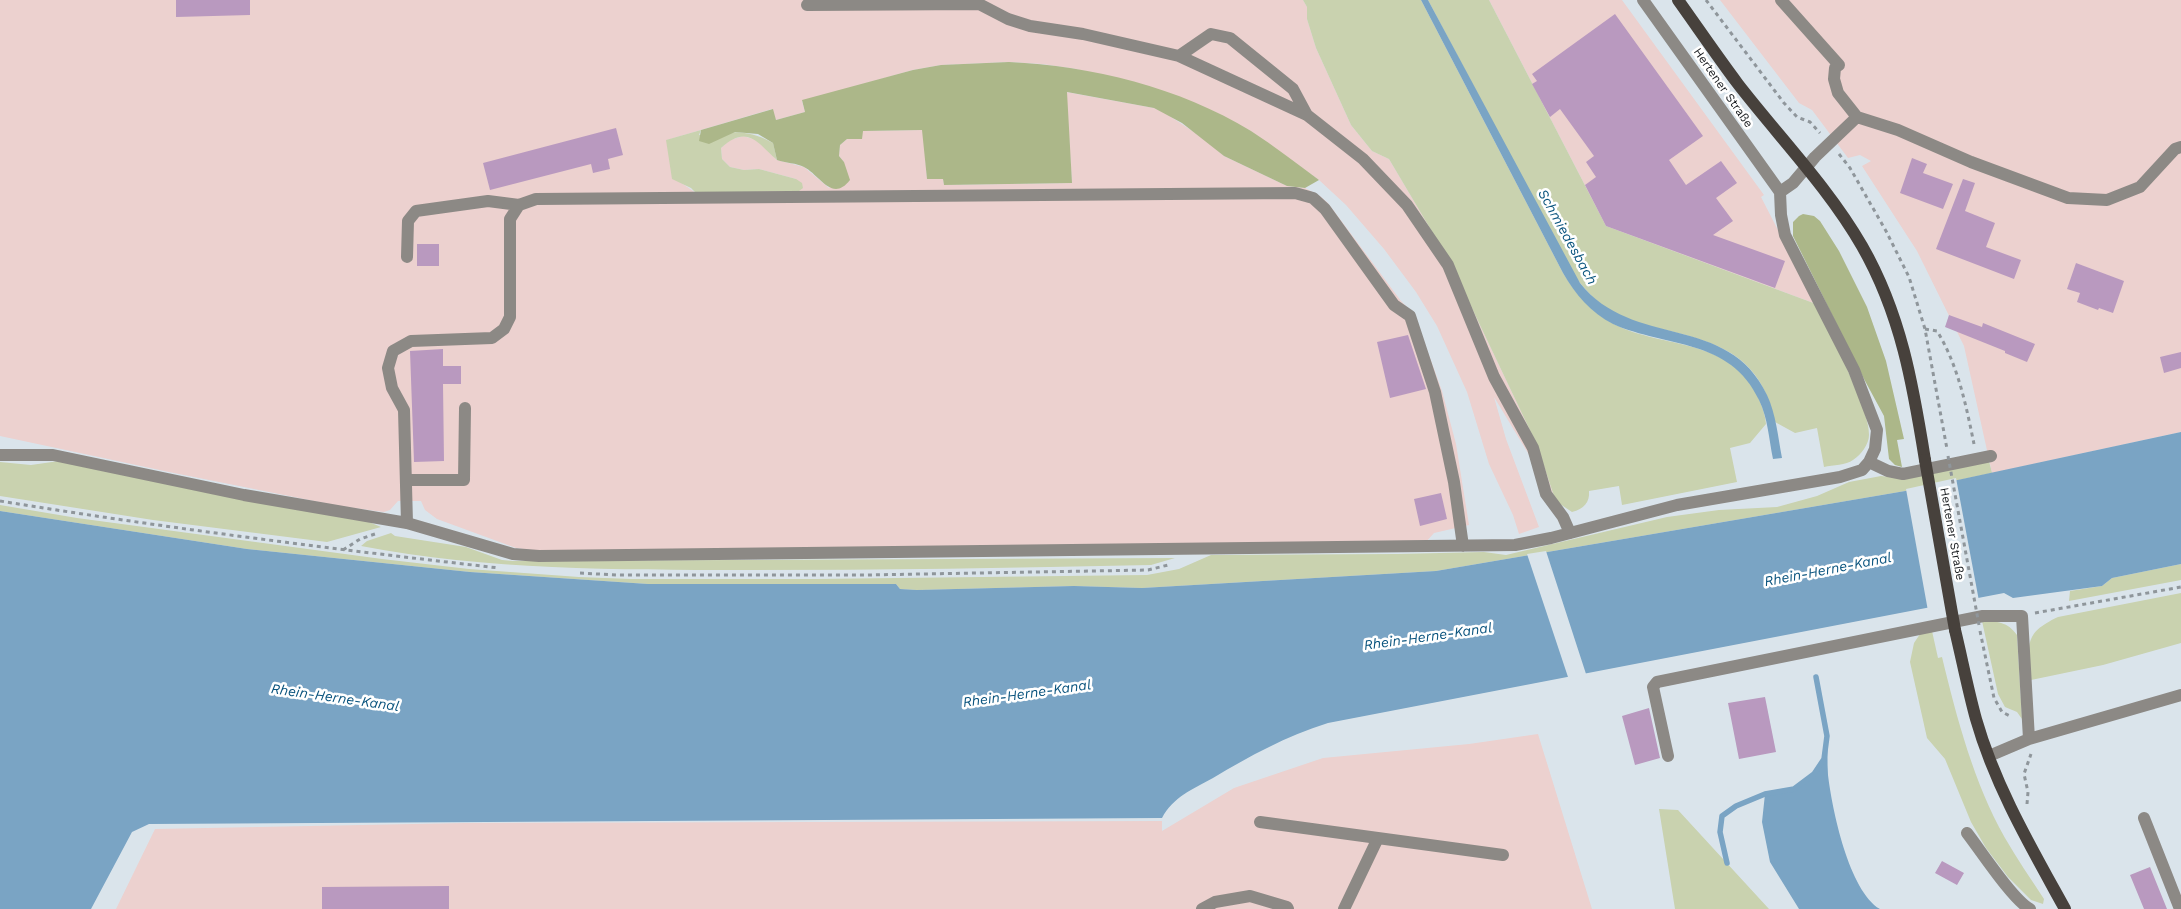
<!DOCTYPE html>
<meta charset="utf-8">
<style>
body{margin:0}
canvas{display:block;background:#dae4eb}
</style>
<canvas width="2181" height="909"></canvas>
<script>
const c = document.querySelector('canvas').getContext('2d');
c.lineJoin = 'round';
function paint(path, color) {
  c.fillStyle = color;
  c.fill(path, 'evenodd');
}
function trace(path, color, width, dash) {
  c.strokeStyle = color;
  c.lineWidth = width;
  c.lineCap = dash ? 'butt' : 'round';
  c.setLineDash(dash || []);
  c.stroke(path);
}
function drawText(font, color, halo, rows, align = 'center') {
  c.font = font + ' "Work Sans",sans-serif';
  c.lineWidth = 5;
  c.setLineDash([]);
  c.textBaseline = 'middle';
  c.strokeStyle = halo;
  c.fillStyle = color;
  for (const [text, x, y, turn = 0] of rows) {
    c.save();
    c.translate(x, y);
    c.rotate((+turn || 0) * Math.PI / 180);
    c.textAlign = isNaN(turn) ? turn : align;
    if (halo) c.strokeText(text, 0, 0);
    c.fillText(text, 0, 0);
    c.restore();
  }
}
const industrial = new Path2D(`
 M0,0H1303L1307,7V19L1316,48L1351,125L1372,151L1389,159L1450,262L1537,445L1554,496L1494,397L1506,439L1539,527L1519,534L1513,515L1489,464L1467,392L1437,326L1416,292L1384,249L1346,205L1319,180L1249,130L1186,100L1076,69L1042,64L1009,62L941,65L913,70L802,101L805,112L776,120L772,109L667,140L680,182L696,193L796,179L759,169L744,170L730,167L722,159L721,148L730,140L743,136L757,140L777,160L804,167L829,188L844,162L839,156L840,145L847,139H862V131L923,130L927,179H943L944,185L1072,183L1066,92L1154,108L1165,113L1203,138L1224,156L1287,186L1305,188L1320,196L1328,203L1401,301L1414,314L1442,391L1456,444L1469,525L1434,533L1426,542L538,551L516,548L437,519L425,510L421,501H398L390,510L384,512L339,506L169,472L0,436Z
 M1489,0H1622L1764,195L1761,197L1816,304L1606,226Z
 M1720,0H2181V432L1992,473L1964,346L1917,251L1862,166L1871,161L1860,155L1848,158L1812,110L1799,103Z
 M1538,734L1592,909H116L155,829L465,823L1162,821V831L1234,788L1323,758L1469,744Z`);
const green = new Path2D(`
 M1303,0H1421L1563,273C1575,293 1590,310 1610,322C1658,349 1724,336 1755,391C1760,401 1765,412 1766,424L1750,443L1730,448L1737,482L1622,505L1619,486L1589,491C1590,502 1584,509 1572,512L1560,504L1554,496L1537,445L1450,262L1389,159L1372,151L1351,125L1316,48L1307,19V7Z
 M1428,0H1489L1606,226L1816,304C1828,329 1871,412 1869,435C1869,444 1861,455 1853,460C1846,465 1833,465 1824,467L1817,428L1795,433L1775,422C1761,358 1724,344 1666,330C1650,326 1633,323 1618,315C1599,306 1586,291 1573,274Z
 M701,130L699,135C728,132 747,128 773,143L777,160C757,142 747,124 721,148L722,159L730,167L744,170L759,169L796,179L802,183L803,188L799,191L696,193L691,188L672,179L666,140Z
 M59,461L369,522L381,527L327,542L153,520L0,496V462L31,465Z
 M1989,461L1992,473L1911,490L1436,571L1142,588L1074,586L917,590L900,589L896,584H648L470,572L247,549L0,511V505L77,518L382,559L469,569L579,577L631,579H815L1147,575L1179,569L1211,555L1397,554L1484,552L1506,555L1667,517L1719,510L1777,507L1817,496L1849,482L1881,476L1904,479Z
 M391,533L395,536L466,547L502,560L513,561L1175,558L1151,565C1015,568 880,570 745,570C617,570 487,570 361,546L367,541Z
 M2181,564V580L2069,601L2070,591L2102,586L2112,578Z
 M2181,593V643L2103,665L2031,680C2029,645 2022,634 2058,617Z
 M1982,621C1997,621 2008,622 2017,635L2022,719L2017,712L2005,707L1998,694Z
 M1932,631L1938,658L1942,657C1957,719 1974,783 2005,838C2017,859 2031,879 2044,899L2043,904L2031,900L2008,877L1986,848L1971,822L1945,759L1927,738L1910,662L1914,643L1920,634Z
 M1659,809L1678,810L1769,909H1675Z`);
const forest = new Path2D(`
 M1009,62C1092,66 1179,87 1251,131C1274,146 1296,163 1319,180L1305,188L1287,186L1224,156L1182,123L1154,108L1067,92L1072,183L944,185L943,179H927L922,130L863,131L862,139H847L840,145L839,156L844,162L850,180C832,203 820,175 804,167C797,163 785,163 777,160L773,143L758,134L735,132L709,144L699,141L701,130L773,109L776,120L805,112L802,100L913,70L941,65Z
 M1803,214L1814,216L1820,221L1839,251L1867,307L1886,361L1904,439L1897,440L1902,467L1895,465L1889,459L1884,416L1864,379L1793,236V222L1799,216Z`);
const water = new Path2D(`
 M1421,0H1428L1580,283C1633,350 1728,312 1767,395C1776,414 1778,437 1782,458L1773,459C1769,440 1768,418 1759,400C1730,338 1667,348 1613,324C1591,313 1575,294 1563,273Z
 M2181,432V564L2112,578L2102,586L2013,598L2004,593L1328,723C1286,736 1250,756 1213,778C1193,789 1173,797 1162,818L149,824L132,832L91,909H0V511L247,549L470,572L648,584H896L900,589L917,590L1074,586L1142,588L1436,571L1911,490Z
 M1827,736C1828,749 1827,762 1828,775C1832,809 1849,891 1880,909H1799L1770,862L1762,822L1765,794C1789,790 1812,785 1824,759C1826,753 1826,743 1827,736Z`);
const pier = new Path2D(`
 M1956,478L1979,601L1928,611L1906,489Z
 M1546,551L1587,677L1569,680L1527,554Z`);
const stream = new Path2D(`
 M1727,863L1720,832L1722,816L1736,806L1765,794L1794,789L1814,774L1824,759L1827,736L1816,677`);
const building = new Path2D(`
 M176,0H250V15L176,17Z
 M1615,14L1703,136L1669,160L1686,185L1721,161L1737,183L1716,198L1733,221L1713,235L1785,261L1775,288L1606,226L1585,185L1596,177L1586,162L1594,156L1560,109L1550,117L1532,84L1537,81L1532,74Z
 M616,128L623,155L608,159L610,169L593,173L591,164L490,190L483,163Z
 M1912,158L1927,164L1923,173L1953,184L1943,209L1900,193Z
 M1963,179L1975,183L1965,211L1995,223L1986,247L2021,260L2014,279L1936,249Z
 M417,244H439V266H417Z
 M2076,263L2124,281L2113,313L2099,308L2098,310L2077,302L2080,293L2067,289Z
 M1949,315L1982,327L1983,323L2035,344L2027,362L2005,353V351L1945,327Z
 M1408,335L1426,389L1390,398L1377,342Z
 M443,349V366H461V384H443L444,461L414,462L410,351Z
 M2181,352V368L2164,373L2160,357Z
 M1441,493L1447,519L1420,526L1414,499Z
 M1765,697L1776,752L1739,759L1728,703Z
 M1649,708L1660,758L1635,765L1622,716Z
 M1942,861L1964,873L1957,885L1935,873Z
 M2150,867L2167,909H2144L2130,875Z
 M449,886V909H322V887Z`);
const path = new Path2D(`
 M1706,0L1784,103L1797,117L1810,122L1820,133
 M1839,154L1850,168L1886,231L1909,277L1925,329L1947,449
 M1925,329L1937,331C1958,365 1966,405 1974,444
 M0,501C166,528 332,549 499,568
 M343,550L360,539L375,534
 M580,573L616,575H865L1148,570L1168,565
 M2035,613L2181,587
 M1980,631L1994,698L2002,712L2012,717
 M2027,804L2028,792L2024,774L2031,754`);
const minor = new Path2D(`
 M1643,0L1780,192
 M1781,0L1839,65L1835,68L1834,79L1838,93L1857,117L1898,130L1971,162L2068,198L2107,200L2140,187L2175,149L2181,147
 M807,5L979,4L1008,19L1030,26L1083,34L1179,56L1307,115L1363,159L1407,205L1448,265L1494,377L1533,448L1546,494L1563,517L1570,533
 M1179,56L1211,34L1230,38L1293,89L1307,115
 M407,257L408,221L416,211L488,201L519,205
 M0,455H53L244,495L407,523L513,554L539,556L1515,545L1551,538L1677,505L1840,477L1862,470L1869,462L1875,449L1877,430L1854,370L1785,235L1781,215L1780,192L1793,183L1815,157L1857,117
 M1869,462L1888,471L1903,474L1991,456
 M406,480H464L465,408
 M407,523L404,410L392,388L388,368L393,351L411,341L492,338L504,329L510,317V219L519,205L536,199L1295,193L1313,198L1325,209L1394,305L1410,316L1435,392L1454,482L1463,546
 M1668,756L1653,687L1657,682L1983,616H2022L2029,739
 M1989,756L2029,739L2181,695
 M2144,818L2180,909
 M1260,822L1503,855
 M1967,833C1981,851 2013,900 2030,909
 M1202,909L1215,902L1250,896L1287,907L1288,909
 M1344,909L1378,838`);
const major = new Path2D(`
 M1678,0C1698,28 1717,56 1738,84C1779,137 1828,187 1862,246C1901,314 1913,385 1925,460
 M1955,630C1962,659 1968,690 1976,719C1995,786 2032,849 2065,909`);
const pathBridge = new Path2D(`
 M1948,456L1979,625`);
const majorBridge = new Path2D(`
 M1925,460L1955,630`);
const streetNames = [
 ["Hertener Straße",1723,88,55],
 ["Hertener Straße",1952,534,80]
];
const waterNames = [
 ["Schmiedesbach",1567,237,61],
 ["Rhein-Herne-Kanal",1828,570,-11],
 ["Rhein-Herne-Kanal",1428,637,-8],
 ["Rhein-Herne-Kanal",1027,694,-8],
 ["Rhein-Herne-Kanal",335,698,8]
];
paint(industrial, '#ecd1cf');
paint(green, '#c9d2af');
paint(forest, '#acb789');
paint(water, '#7aa4c4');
paint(pier, '#dae4eb');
trace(stream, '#7aa4c4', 5.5);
paint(building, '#b999bf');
trace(path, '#8f969b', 3, [4, 4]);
trace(minor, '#8c8985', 12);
trace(major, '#47413c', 12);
trace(pathBridge, '#8f969b', 3, [4, 4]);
trace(majorBridge, '#47413c', 12);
drawText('12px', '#1a1d20', '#fff', streetNames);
drawText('italic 14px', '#0a547e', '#fff', waterNames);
</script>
